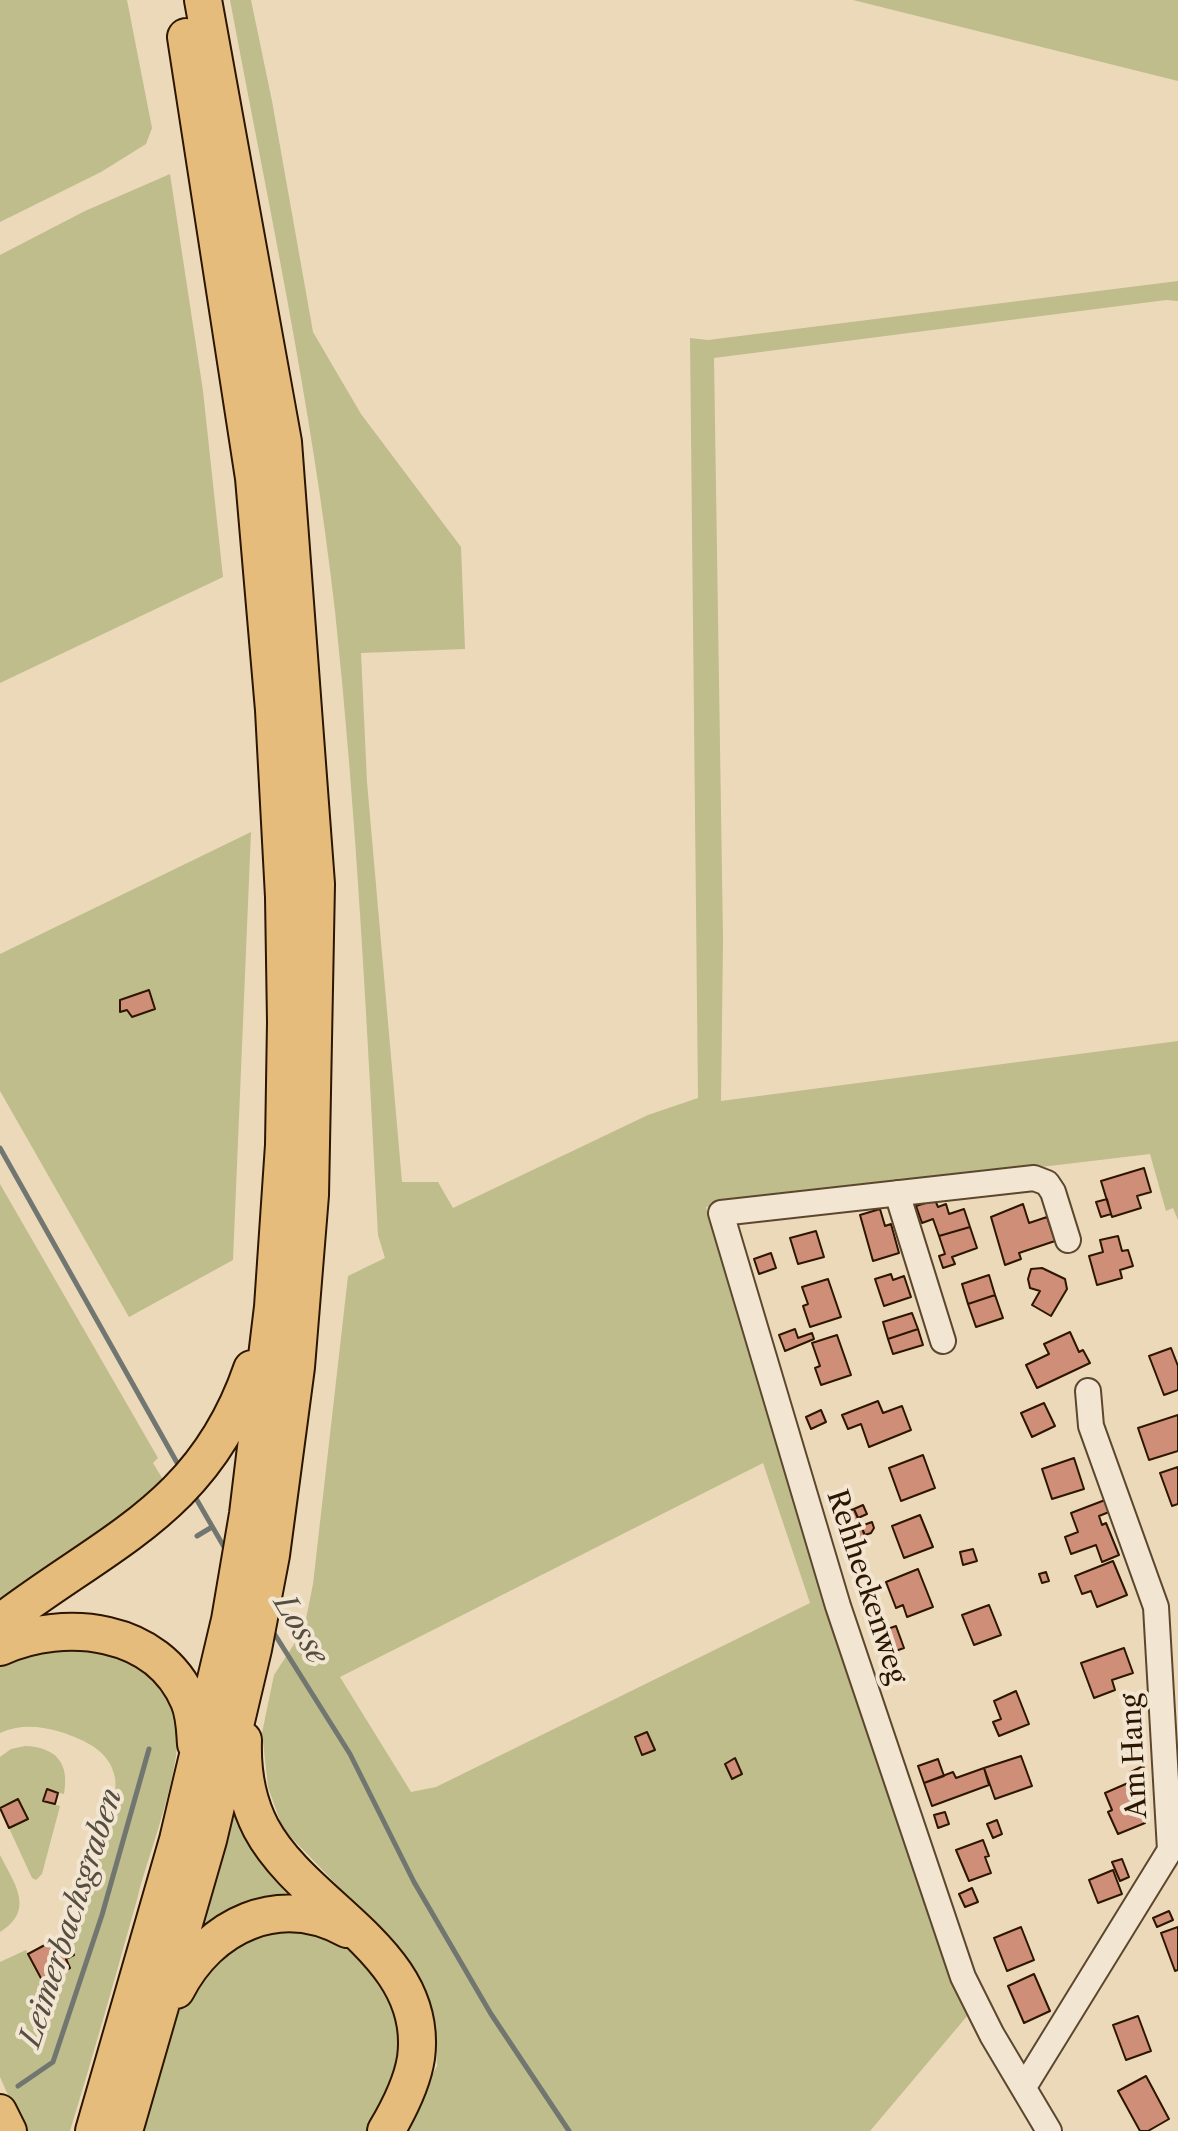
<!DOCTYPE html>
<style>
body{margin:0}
canvas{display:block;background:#ebd9b9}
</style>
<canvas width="1178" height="2131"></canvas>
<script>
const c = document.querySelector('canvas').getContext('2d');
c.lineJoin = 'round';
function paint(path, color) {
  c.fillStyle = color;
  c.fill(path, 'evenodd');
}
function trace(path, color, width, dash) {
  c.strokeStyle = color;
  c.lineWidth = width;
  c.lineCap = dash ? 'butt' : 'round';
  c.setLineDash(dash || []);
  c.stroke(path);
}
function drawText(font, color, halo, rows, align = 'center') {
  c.font = font + ' "Libre Caslon Text",serif';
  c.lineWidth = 8;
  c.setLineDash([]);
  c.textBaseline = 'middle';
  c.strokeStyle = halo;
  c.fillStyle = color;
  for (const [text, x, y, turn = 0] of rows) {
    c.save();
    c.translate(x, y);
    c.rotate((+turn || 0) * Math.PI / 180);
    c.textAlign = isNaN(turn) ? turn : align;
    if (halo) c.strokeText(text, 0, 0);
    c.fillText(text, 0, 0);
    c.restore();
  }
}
const green = new Path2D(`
 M0,0H127L152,128L146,144L101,172L0,222Z
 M230,0H251L272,101L313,332L361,414L461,547L465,649L361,653L367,782L402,1182H438L453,1208L648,1115L698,1098L690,338L708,340L1178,281V301L1166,300L714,358L723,940L721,1101L1178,1041V1220L1173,1208L1166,1211L1150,1154L706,1207L833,1619L968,2015L870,2131H402L437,2066L435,2028L419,1985L367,1916L283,1829L268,1787L262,1733L274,1675L304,1629L313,1584L348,1276L385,1258L378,1235C367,1027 357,818 335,611C312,405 268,203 230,0ZM763,1463L810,1603L436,1787L411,1792L340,1677Z
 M853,0H1178V81Z
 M170,174L203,391L223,577L0,683V255L85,211Z
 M251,832L233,1260L129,1317L0,1091V954Z
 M0,1184L158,1458L153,1463L164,1481L117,1523L0,1603Z
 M48,1647C62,1647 77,1645 91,1647C123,1650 164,1681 175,1711C189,1752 149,1852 138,1896C116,1974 94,2053 70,2131H24L0,2077V1962L26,1950L43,1982L70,1968L66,1959L74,1954L60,1930L65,1934L73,1931L66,1923C86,1904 120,1804 115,1778C110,1750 84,1740 61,1732C39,1726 21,1724 0,1733V1667L19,1656Z
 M25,1746C55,1747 70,1762 64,1794L46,1790L44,1801L60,1806L42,1874L36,1880L32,1878L9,1828L27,1819L0,1808V1757L11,1749Z
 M238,1778L309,1913L195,1954Z
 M0,1855C14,1883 36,1910 0,1932Z
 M310,1929L360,1951L396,1999L404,2055L373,2131H143L178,2014L197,1977L213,1959L259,1933Z`);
const stream = new Path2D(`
 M0,1148L180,1468
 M194,1495L227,1552
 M197,1536L212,1527
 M272,1630L350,1754L414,1882L491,2014L569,2131
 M18,2086L53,2062L102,1915L149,1749`);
const building = new Path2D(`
 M149,990L155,1009L132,1017L127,1010L120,1012V1000Z
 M1144,1168L1151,1192L1137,1196L1141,1208L1112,1217L1101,1181Z
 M1107,1199L1111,1214L1101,1217L1096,1202Z
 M935,1200L938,1207L946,1204L949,1214L964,1209L970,1227L939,1236L933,1219L922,1223L916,1206Z
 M1023,1204L1029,1223L1047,1217L1055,1241L1019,1253L1021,1259L1005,1265L991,1217Z
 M880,1209L885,1226L891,1224L899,1253L873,1261L860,1215Z
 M970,1227L977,1248L952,1257L955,1264L943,1268L939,1256L945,1254L939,1236Z
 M816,1231L824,1257L798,1264L790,1238Z
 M1118,1236L1122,1251L1128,1250L1133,1266L1120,1270L1122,1278L1097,1285L1089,1256L1103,1252L1100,1240Z
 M771,1253L776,1268L759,1274L754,1259Z
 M1042,1268L1065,1279L1067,1289L1051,1316L1032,1305L1040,1291L1030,1288L1028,1279L1031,1269Z
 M891,1274L893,1280L904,1276L911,1297L884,1306L875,1279Z
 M989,1275L995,1295L968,1304L962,1284Z
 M828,1279L841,1317L810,1327L803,1306L808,1304L802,1287Z
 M995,1295L1003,1318L976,1327L968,1304Z
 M912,1313L918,1329L888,1339L883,1322Z
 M795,1329L798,1338L812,1333L814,1339L785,1351L779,1335Z
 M918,1329L923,1345L893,1354L888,1339Z
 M1070,1332L1079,1352L1083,1350L1090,1363L1037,1388L1026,1365L1049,1354L1044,1344Z
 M837,1335L851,1375L821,1385L815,1368L820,1366L812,1343Z
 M1171,1348L1178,1366V1390L1164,1395L1149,1356Z
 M878,1401L883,1413L902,1406L911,1430L869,1447L861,1424L848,1429L842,1415Z
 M1044,1403L1055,1426L1032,1437L1021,1413Z
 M821,1410L826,1422L811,1429L806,1417Z
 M1178,1415V1451L1149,1460L1138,1428Z
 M923,1455L935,1488L901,1501L889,1468Z
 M1074,1458L1084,1489L1052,1499L1042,1469Z
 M1178,1467V1504L1172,1506L1160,1473Z
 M1105,1500L1109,1512L1099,1516L1102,1525L1106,1523L1119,1555L1102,1562L1096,1545L1071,1554L1065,1537L1078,1532L1071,1513Z
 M863,1505L867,1514L858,1518L854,1509Z
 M854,1509L866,1539L848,1546L835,1516Z
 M920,1515L933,1547L904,1558L892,1526Z
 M872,1522L874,1528L871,1533L865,1535L861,1526Z
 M973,1549L977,1561L963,1565L960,1552Z
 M1113,1561L1127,1595L1097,1607L1091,1591L1082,1594L1075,1576Z
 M918,1569L933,1607L907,1617L903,1605L896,1608L886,1582Z
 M1046,1572L1049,1581L1042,1583L1039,1574Z
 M989,1605L1001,1635L974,1645L962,1615Z
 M896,1626L904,1648L884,1655L876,1633Z
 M1124,1648L1133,1673L1112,1680L1115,1690L1094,1698L1081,1663Z
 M1016,1691L1029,1724L999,1736L993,1722L1001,1719L994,1701Z
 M647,1732L655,1750L642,1755L635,1737Z
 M1021,1756L1032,1786L995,1799L984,1768Z
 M735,1758L742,1774L732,1779L725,1764Z
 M938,1759L944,1776L924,1783L918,1766Z
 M1143,1766L1147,1775L1133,1781L1129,1773Z
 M984,1768L989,1785L932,1806L924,1783L953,1772L956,1778Z
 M1128,1783L1145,1823L1118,1834L1108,1812L1112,1810L1105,1793Z
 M47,1789L58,1793L55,1804L43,1801Z
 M18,1799L28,1819L9,1828L0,1808Z
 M945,1812L949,1824L938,1828L934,1815Z
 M997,1820L1002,1834L993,1838L987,1824Z
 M983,1840L989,1856L985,1857L991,1873L969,1881L956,1850Z
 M1122,1859L1129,1877L1120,1881L1112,1862Z
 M1113,1870L1122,1894L1098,1903L1089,1880Z
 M972,1888L978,1902L965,1907L959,1894Z
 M1169,1911L1173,1920L1157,1927L1153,1918Z
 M1021,1927L1034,1960L1007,1971L994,1938Z
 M1178,1927V1970L1175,1971L1161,1933Z
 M56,1939L58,1944L66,1940L74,1955L66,1959L70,1968L43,1982L28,1954Z
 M1034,1974L1050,2011L1024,2023L1008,1986Z
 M1138,2016L1151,2051L1126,2060L1113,2025Z
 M1146,2076L1169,2119L1148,2131H1140L1118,2091Z`);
const minor = new Path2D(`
 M897,1193L943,1341
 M1024,2087L1170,1850L1156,1607L1091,1426L1088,1391
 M1049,2131L992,2035L963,1977L838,1606L721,1213L1034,1178L1047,1183L1053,1192L1068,1240`);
const major = new Path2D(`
 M0,2111L10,2131`);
const highway = new Path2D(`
 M0,1623C107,1541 204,1509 252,1369
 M0,1647C65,1618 158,1628 189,1701C195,1715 195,1730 196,1744
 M243,1740C242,1770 247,1801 261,1828C304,1909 430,1952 416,2058C412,2084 399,2109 386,2131
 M176,1990C209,1925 279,1892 347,1929
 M94,2131L178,1840L230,1620L248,1514L273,1307L284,1145L286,1022L284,897L274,710L254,478L186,37
 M124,2131L208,1840L253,1649L271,1555L296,1367L310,1195L316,884L283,442L203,0`);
const streetNames = [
 ["Rehheckenweg",866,1587,72],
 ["Am Hang",1135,1756,-93]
];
const waterNames = [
 ["Losse",300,1630,59],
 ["Leimerbachsgraben",72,1918,-72]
];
paint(green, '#bebd8b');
trace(stream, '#717770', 5);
paint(building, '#cf8e78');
trace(building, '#2d1600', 2);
trace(minor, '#5c472e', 28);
trace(major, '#2d1600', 36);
trace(highway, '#2d1600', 40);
trace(minor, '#f2e6d2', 24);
trace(major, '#e6bc7c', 32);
trace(highway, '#e6bc7c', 36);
drawText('28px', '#2d1600', '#f2e6d2', streetNames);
drawText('italic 30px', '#554e41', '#f2e6d2', waterNames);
</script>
